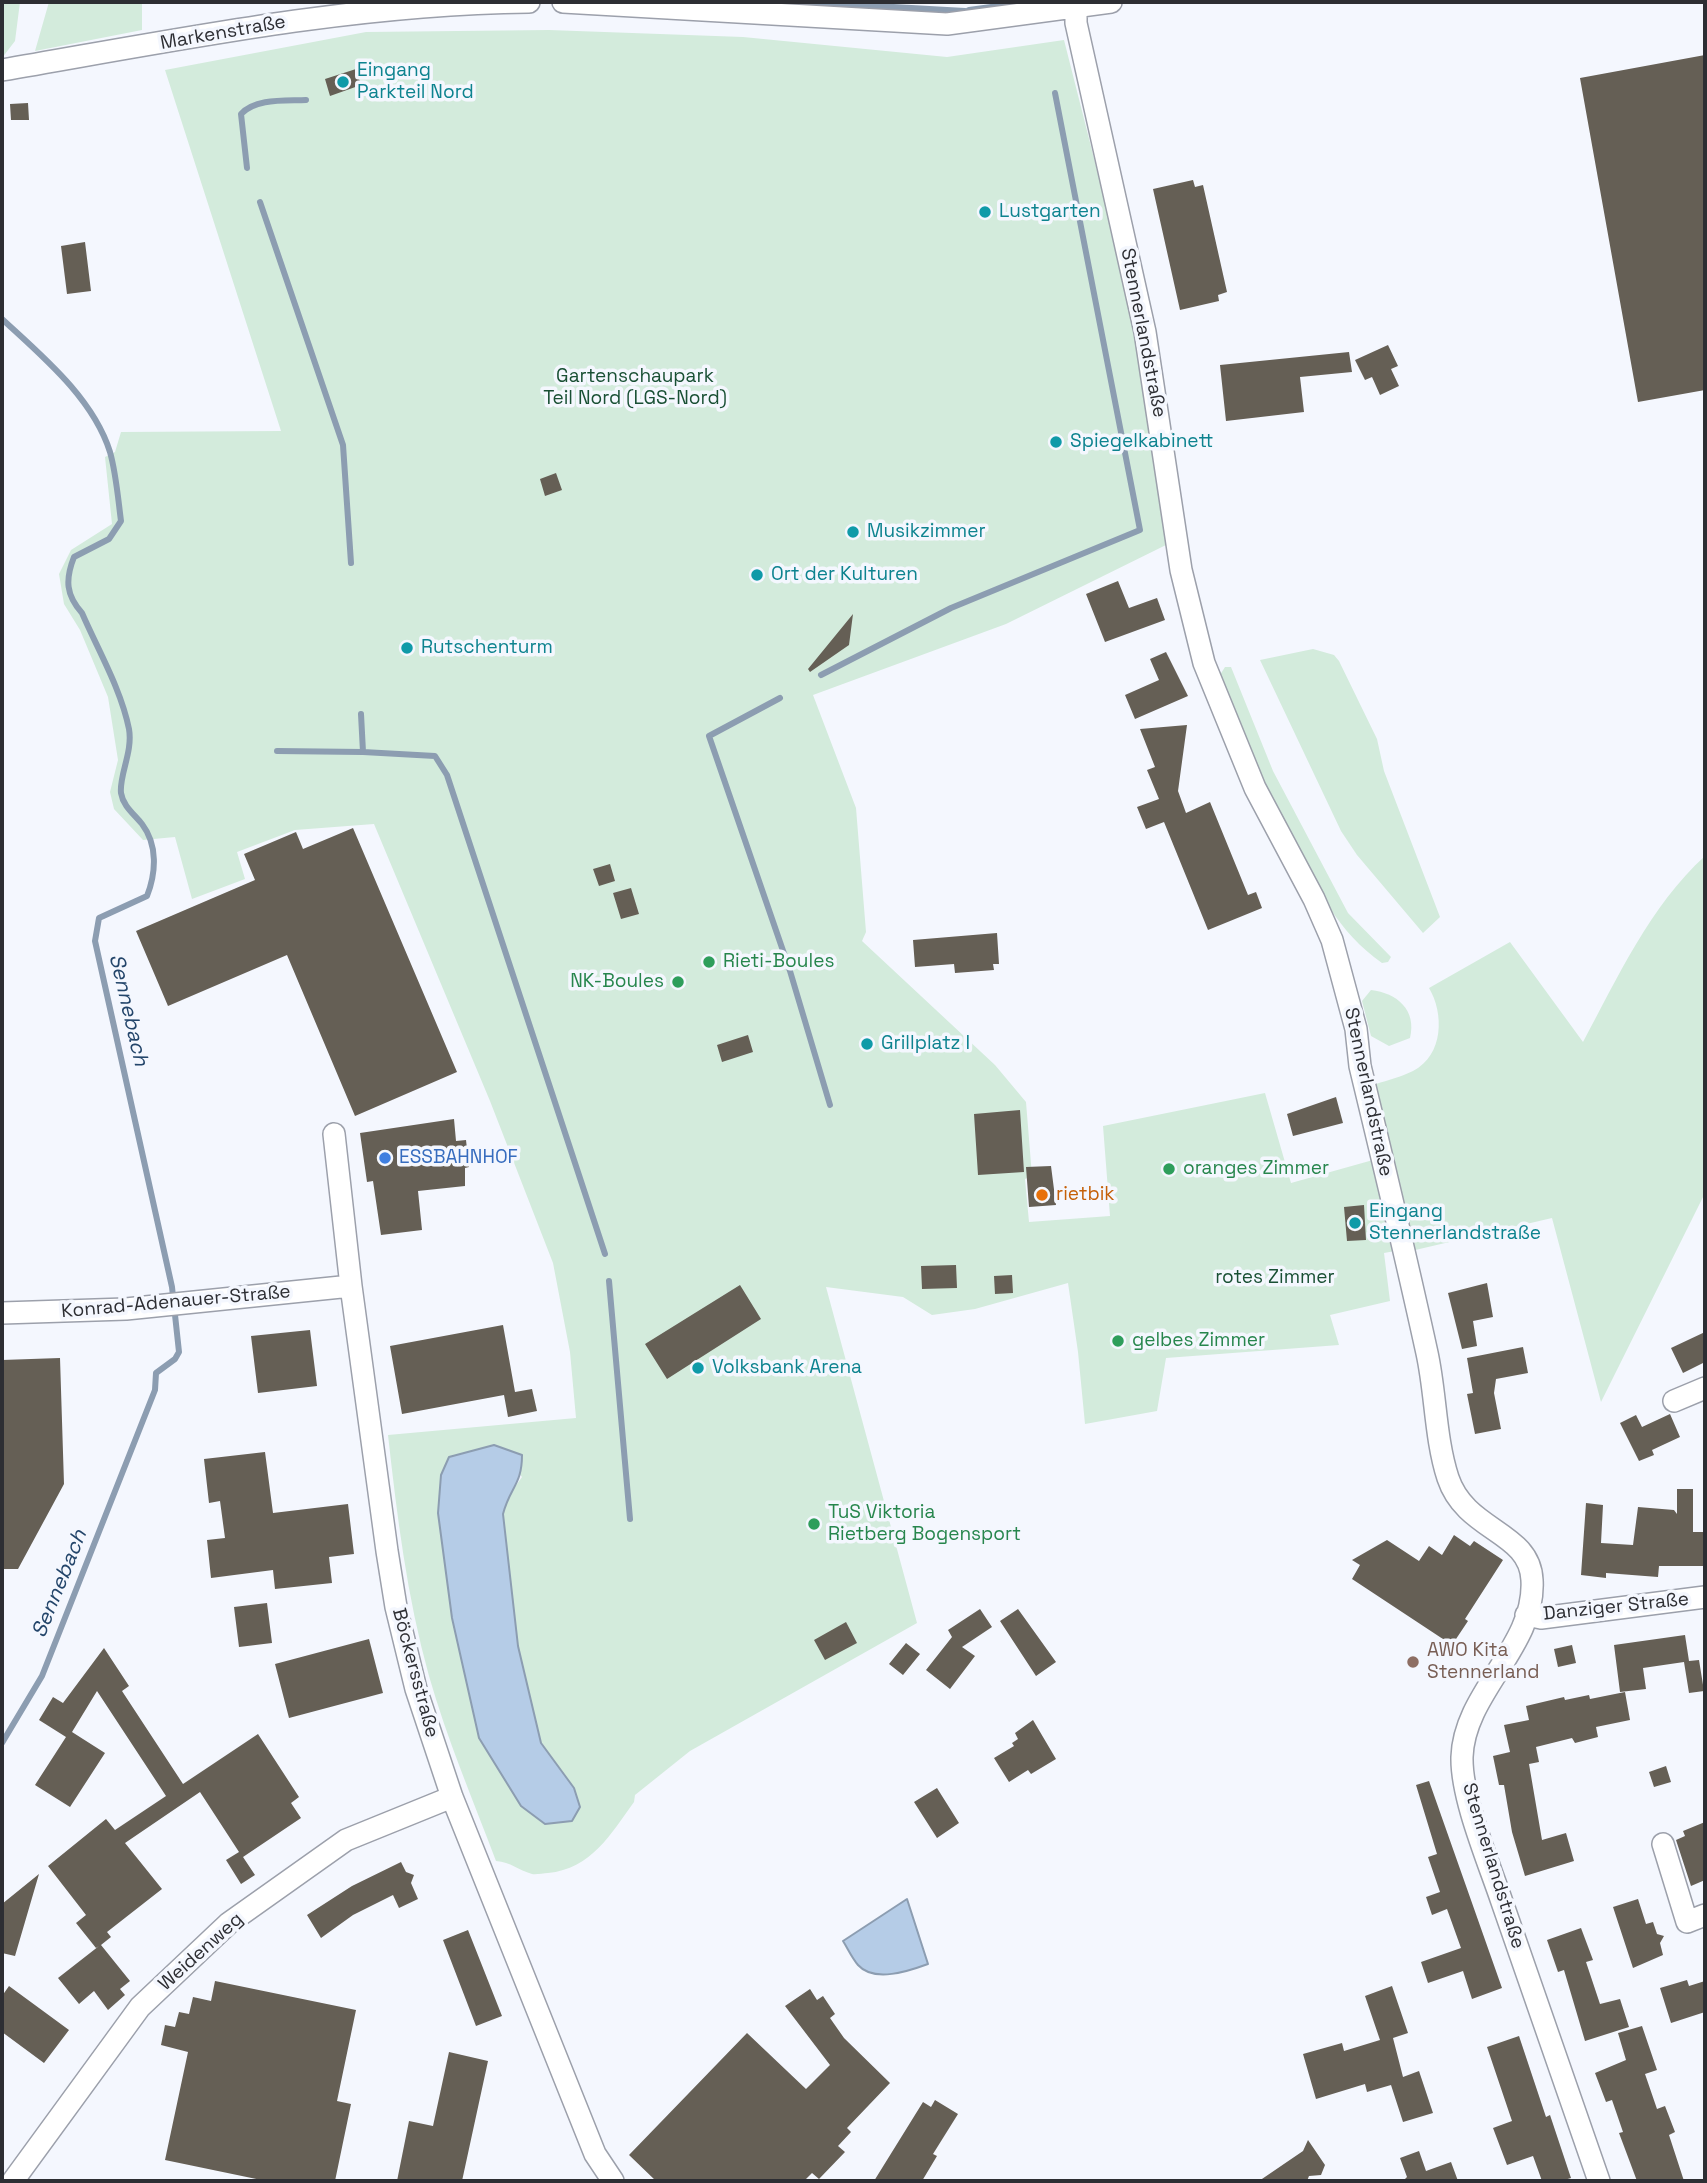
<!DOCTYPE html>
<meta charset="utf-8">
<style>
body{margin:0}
#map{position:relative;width:1707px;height:2183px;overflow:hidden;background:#f4f7fe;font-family:"Space Grotesk",sans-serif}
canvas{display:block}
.frame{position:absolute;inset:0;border:4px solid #2d2e33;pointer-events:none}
</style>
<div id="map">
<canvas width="1707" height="2183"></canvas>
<div class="frame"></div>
</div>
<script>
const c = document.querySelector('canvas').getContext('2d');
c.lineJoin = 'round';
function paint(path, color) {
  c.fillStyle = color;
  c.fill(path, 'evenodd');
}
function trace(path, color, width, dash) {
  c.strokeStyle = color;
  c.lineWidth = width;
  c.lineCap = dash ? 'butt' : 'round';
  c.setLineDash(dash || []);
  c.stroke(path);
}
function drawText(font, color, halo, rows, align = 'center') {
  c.font = font + ' "Space Grotesk",sans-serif';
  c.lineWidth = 7;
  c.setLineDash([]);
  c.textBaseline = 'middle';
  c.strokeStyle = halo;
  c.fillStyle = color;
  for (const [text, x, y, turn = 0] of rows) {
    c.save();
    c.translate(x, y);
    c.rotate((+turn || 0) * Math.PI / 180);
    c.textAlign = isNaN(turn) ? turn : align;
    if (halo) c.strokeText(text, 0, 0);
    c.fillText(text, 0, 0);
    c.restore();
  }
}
const green = new Path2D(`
 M2,2H20L15,41L2,58Z
 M49,2H142V30L35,51Z
 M549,30L743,37L947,57L1064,40L1119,257L1138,353L1168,544L1006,624L813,695L856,808L866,932L862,941L995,1065L1026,1102L1032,1176L1025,1179L1029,1222L1110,1216L1103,1126L1265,1093L1291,1183L1373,1160L1395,1251L1384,1253L1390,1301L1330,1315L1339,1345L1166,1358L1157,1411L1085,1424L1078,1352L1068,1283L975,1309L932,1315L903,1297L826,1287L917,1623L690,1751L635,1795L634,1802C611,1834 591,1869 548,1873C543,1873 536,1875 532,1874C518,1870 511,1862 496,1861C473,1800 447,1739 429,1676C407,1597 397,1516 388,1435L576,1418L570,1352L553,1263L490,1101L374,824L295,830L237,852L245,879L192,899L175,837L143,840L114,809L110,792L118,760L108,697L80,630L64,604L59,574L71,550L112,524L105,457L115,452L121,432L281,431L165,70L366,32ZM494,1445L522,1477L507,1498L503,1514L518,1646L541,1743L574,1788L521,1806Z
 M1313,649L1334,655L1339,661L1377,739L1384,771L1440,917L1423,933L1357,855L1341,831L1260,660Z
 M1225,667H1231L1273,771L1348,913L1391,957L1388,962L1382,963C1338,932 1318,890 1294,844C1265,790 1241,735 1218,678Z
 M1705,856V1193L1601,1402L1552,1218L1411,1251L1376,1084C1388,1080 1401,1077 1413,1071C1444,1055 1444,1013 1429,988L1510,942L1583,1042C1618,977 1650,906 1705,856Z
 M1371,990C1397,993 1417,1010 1410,1038L1389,1046L1371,1036L1362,1001Z`);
const water = new Path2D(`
 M494,1445L522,1455C522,1485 510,1487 503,1514L518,1646L541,1743L574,1788L580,1807L572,1821L545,1824L521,1806L479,1738L452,1618L438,1513L441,1475L449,1457Z
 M907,1899L928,1964C909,1971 874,1983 858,1965C852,1958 848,1949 843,1941Z`);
const stream = new Path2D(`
 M804,2L965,11
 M969,10L1028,2
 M247,168L241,114C256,98 285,101 306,100
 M260,202L343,445L351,563
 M2,319C42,356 93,398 110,452C116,473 118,498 121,521L109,539L74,557C65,580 66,595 82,613C98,650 121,689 129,729C133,752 119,775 121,793C123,806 134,814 142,824C158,845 156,873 147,896L99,918L95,941L172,1287L179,1352L175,1359L156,1373L155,1390L42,1676L2,1743
 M821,675L951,608L1140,530L1055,93
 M780,698L709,736L790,971L830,1105
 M361,714L363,752L435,756L447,775L605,1254
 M277,751L363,752
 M609,1281L630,1519`);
const building = new Path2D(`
 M1705,55V390L1638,402L1580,78Z
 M356,69L361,85L330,96L325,79Z
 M28,103L29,120H11L10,104Z
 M1193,180L1195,187L1203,185L1227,292L1218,295L1219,301L1180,310L1153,189Z
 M85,242L91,291L67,294L61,246Z
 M1388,345L1398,366L1391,369L1399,386L1380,395L1372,377L1365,380L1355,360Z
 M1349,352L1352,372L1300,377L1304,412L1226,421L1220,365Z
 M556,473L562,490L545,496L540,479Z
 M1118,581L1129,608L1157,598L1165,620L1105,642L1086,594Z
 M853,614L849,645L810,672L808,669Z
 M1166,652L1188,696L1135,719L1125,695L1159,680L1150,659Z
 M1187,725L1178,791L1186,813L1210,802L1248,895L1256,892L1262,908L1208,930L1164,822L1146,829L1137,807L1159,799L1147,770L1155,767L1140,729Z
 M353,828L457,1072L355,1116L287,955L168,1006L136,931L255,880L244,854L296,832L303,849Z
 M610,864L615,881L599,886L593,869Z
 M631,888L639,914L621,919L613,893Z
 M997,933L999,964H993L994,970L955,973L954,964L915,967L913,940Z
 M748,1035L753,1052L722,1062L717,1045Z
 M1336,1097L1343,1123L1293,1136L1287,1114Z
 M1020,1110L1024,1172L978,1175L974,1114Z
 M454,1119L456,1141L466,1140L469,1167L465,1168V1186L418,1191L422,1230L381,1235L373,1181L367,1182L360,1133Z
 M1051,1166L1056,1205L1029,1207L1026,1167Z
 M1364,1205L1366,1240L1347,1241L1344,1207Z
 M956,1265L957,1288L922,1289L921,1266Z
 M1012,1275L1013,1293L995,1294L994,1276Z
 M1487,1283L1493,1317L1473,1321L1477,1346L1462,1349L1448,1293Z
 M740,1285L761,1319L667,1379L645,1344Z
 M503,1325L515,1392L532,1389L537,1411L508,1417L504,1395L402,1414L390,1346Z
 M310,1330L317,1386L258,1393L251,1336Z
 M1705,1332V1362L1683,1373L1671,1348Z
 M1523,1347L1528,1373L1496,1379L1494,1393L1501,1429L1475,1434L1467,1394L1473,1393L1467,1358Z
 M60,1358L64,1484L18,1569H2V1360Z
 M1670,1414L1680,1437L1652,1450L1654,1455L1639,1461L1620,1423L1636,1415L1642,1427Z
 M265,1452L273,1513L348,1504L354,1554L329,1557L332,1583L275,1589L273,1570L211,1578L207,1540L225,1538L220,1501L209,1503L204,1459Z
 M1677,1489H1693V1532H1705V1566H1659L1658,1577L1606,1573V1578L1581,1575L1586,1503L1603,1505L1601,1543L1633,1545L1638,1507L1674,1510L1677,1514Z
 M1454,1535L1470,1546L1474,1541L1503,1560L1465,1619L1468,1621L1452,1645L1352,1579L1360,1565L1352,1560L1387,1540L1419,1561L1429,1546L1442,1555Z
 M267,1603L272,1643L239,1647L234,1607Z
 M980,1609L992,1627L962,1647L975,1656L950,1689L926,1670L952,1637L948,1630Z
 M1018,1609L1056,1662L1036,1676L1000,1621Z
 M846,1622L857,1643L825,1660L814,1640Z
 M1685,1635L1689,1661L1699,1660L1704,1691L1689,1693L1684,1662L1643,1668L1646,1689L1620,1692L1614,1645Z
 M369,1639L383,1693L289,1718L275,1664Z
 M906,1643L920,1654L903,1675L889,1664Z
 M1572,1645L1576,1663L1558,1667L1554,1649Z
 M104,1648L129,1686L122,1691L183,1784L258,1734L299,1797L291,1803L301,1818L243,1857L255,1875L241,1884L226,1860L239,1852L200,1792L125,1843L162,1889L107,1932L111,1937L101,1945L130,1981L120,1989L125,1995L108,2010L94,1991L79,2004L58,1978L99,1946L96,1948L76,1923L86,1915L48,1866L106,1819L115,1830L166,1796L97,1691L72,1732L105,1753L70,1807L35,1785L66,1737L39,1720L53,1697L63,1703Z
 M1625,1692L1630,1720L1596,1727L1598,1737L1575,1743L1572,1738L1536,1747L1539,1762L1529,1764L1542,1840L1566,1833L1574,1861L1525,1876L1512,1832L1504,1785H1499L1493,1756L1510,1752L1504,1725L1529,1720L1526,1706L1564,1697L1565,1700L1589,1695L1590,1699Z
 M1033,1720L1056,1759L1031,1774L1028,1770L1009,1782L994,1758L1014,1746L1012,1743L1018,1739L1015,1733Z
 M1666,1766L1671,1782L1654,1787L1649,1772Z
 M1429,1781L1502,1988L1472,1999L1463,1971L1428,1983L1421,1962L1461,1948L1447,1909L1432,1915L1426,1897L1440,1892L1428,1857L1437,1854L1416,1785Z
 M937,1788L959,1823L937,1838L914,1802Z
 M1705,1822V1880L1691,1886L1676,1840L1685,1836L1683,1831Z
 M401,1862L406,1872L414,1875L411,1883L418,1899L399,1908L393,1895L353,1915L321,1938L307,1915L352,1886Z
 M39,1874L15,1956L2,1953V1904Z
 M1638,1899L1646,1924L1653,1922L1657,1934L1664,1936L1660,1943L1663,1955L1633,1968L1613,1907Z
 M1581,1928L1593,1960L1586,1962L1600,2004L1620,1999L1629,2027L1585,2041L1564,1970L1558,1972L1547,1940Z
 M468,1930L502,2016L476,2026L443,1940Z
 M1687,1980L1689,1986L1705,1981V2012L1671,2023L1660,1988Z
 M215,1981L356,2010L337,2101L351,2104L335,2181H266L165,2160L188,2052L161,2045L165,2025L175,2027L179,2012L189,2014L193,1997L211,2001Z
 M9,1986L69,2030L44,2063L2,2032V1996Z
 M1392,1986L1408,2033L1393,2038L1403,2077L1419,2071L1433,2113L1403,2122L1391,2085L1367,2092L1365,2084L1316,2099L1303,2054L1342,2043L1344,2051L1380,2040L1365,1996Z
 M810,1989L817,2000L823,1996L835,2014L830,2018L844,2038L890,2083L847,2128L851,2132L838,2146L845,2152L819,2179L812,2173L804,2181H656L629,2155L747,2033L806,2089L830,2065L785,2006Z
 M1642,2026L1657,2070L1645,2074L1657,2109L1665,2106L1675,2132L1669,2135L1684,2181H1637L1619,2133L1623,2132L1612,2100L1606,2102L1595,2073L1626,2060L1618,2033Z
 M1519,2036L1546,2117L1550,2115L1571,2178L1561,2181H1542L1533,2156L1507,2165L1493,2128L1512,2121L1487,2047Z
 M449,2052L488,2061L462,2181H397L409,2121L433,2126Z
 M935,2100L958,2114L933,2154L937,2156L922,2181H874L923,2102L931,2107Z
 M1308,2140L1325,2165L1321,2175L1309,2176L1307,2181H1259L1303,2151Z
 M1419,2151L1426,2171L1451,2162L1458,2181H1403L1407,2177L1400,2158Z`);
const minor = new Path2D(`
 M563,2L947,24L1111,2
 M1076,7V23L1145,332L1181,570L1204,663L1255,788L1314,899L1332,940L1356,1029L1360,1066C1383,1161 1406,1257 1427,1353C1436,1394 1435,1438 1448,1478C1466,1532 1530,1531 1532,1580C1536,1646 1464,1692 1462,1757C1461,1798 1489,1863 1502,1902C1535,1995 1567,2088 1599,2181
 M2,70C177,40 351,4 529,2
 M334,1134L351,1286L387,1551L396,1607L416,1689L452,1797L595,2154L613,2181
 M2,1313L126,1309L351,1286
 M1674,1401L1705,1388
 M1526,1615L1541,1618L1705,1597
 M1663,1844L1687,1922L1705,1915
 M13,2181L140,2007L229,1923L346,1840L452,1797`);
const markers = [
 [343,82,7,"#0f9aa8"],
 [985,212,7,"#0f9aa8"],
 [1056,442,7,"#0f9aa8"],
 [853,532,7,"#0f9aa8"],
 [757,575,7,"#0f9aa8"],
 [407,648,7,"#0f9aa8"],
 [709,962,7,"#2e9e5b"],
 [678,982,7,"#2e9e5b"],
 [867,1044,7,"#0f9aa8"],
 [385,1158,7,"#3f7fe0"],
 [1169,1169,7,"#2e9e5b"],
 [1042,1195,7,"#e8710a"],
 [1355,1223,7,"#0f9aa8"],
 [1118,1341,7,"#2e9e5b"],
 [698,1368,7,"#0f9aa8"],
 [814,1524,7,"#2e9e5b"],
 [1413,1662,7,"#8d6e63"]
];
const streetNames = [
 ["Markenstraße",223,33,-10],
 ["Stennerlandstraße",1143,333,79],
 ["Stennerlandstraße",1368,1092,78],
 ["Konrad-Adenauer-Straße",176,1302,-5],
 ["Danziger Straße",1616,1607,-6],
 ["Böckersstraße",415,1673,75],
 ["Stennerlandstraße",1493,1866,73],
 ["Weidenweg",201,1952,-42]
];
const cultureNames = [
 ["Eingang",357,71],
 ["Parkteil Nord",357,93],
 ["Lustgarten",999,212],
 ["Spiegelkabinett",1070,442],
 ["Musikzimmer",867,532],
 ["Ort der Kulturen",771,575],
 ["Rutschenturm",421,648],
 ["Grillplatz I",881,1044],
 ["Eingang",1369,1212],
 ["Stennerlandstraße",1369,1234],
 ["Volksbank Arena",712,1368]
];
const parkNames = [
 ["Gartenschaupark",635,377],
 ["Teil Nord (LGS-Nord)",635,399],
 ["rotes Zimmer",1275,1278]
];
const leisureNames = [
 ["Rieti-Boules",723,962],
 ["NK-Boules",664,982,"right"],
 ["oranges Zimmer",1183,1169],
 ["gelbes Zimmer",1132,1341],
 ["TuS Viktoria",828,1513],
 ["Rietberg Bogensport",828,1535]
];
const shopNames = [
 ["ESSBAHNHOF",399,1158]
];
const foodNames = [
 ["rietbik",1056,1195]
];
const educationNames = [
 ["AWO Kita",1427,1651],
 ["Stennerland",1427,1673]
];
const waterNames = [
 ["Sennebach",128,1010,77],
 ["Sennebach",60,1584,-68]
];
paint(green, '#d3ebdc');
paint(water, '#b5cce7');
trace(water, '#8c9db1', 2);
trace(stream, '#8c9db1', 6);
paint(building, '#655f55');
trace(minor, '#9ca0ab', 24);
trace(minor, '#fff', 21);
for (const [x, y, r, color] of markers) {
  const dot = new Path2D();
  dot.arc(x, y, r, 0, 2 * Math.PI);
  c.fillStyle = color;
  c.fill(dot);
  trace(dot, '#f4f7fe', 2.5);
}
drawText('19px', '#2d2e33', '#f4f7fe', streetNames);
drawText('19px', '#0d838f', '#f4f7fe', cultureNames, 'left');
drawText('19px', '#195034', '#f4f7fe', parkNames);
drawText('19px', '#27864d', '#f4f7fe', leisureNames, 'left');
drawText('19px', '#366cbe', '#f4f7fe', shopNames, 'left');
drawText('19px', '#c56008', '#f4f7fe', foodNames, 'left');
drawText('19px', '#785e54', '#f4f7fe', educationNames, 'left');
drawText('italic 21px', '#23456a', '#f4f7fe', waterNames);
</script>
